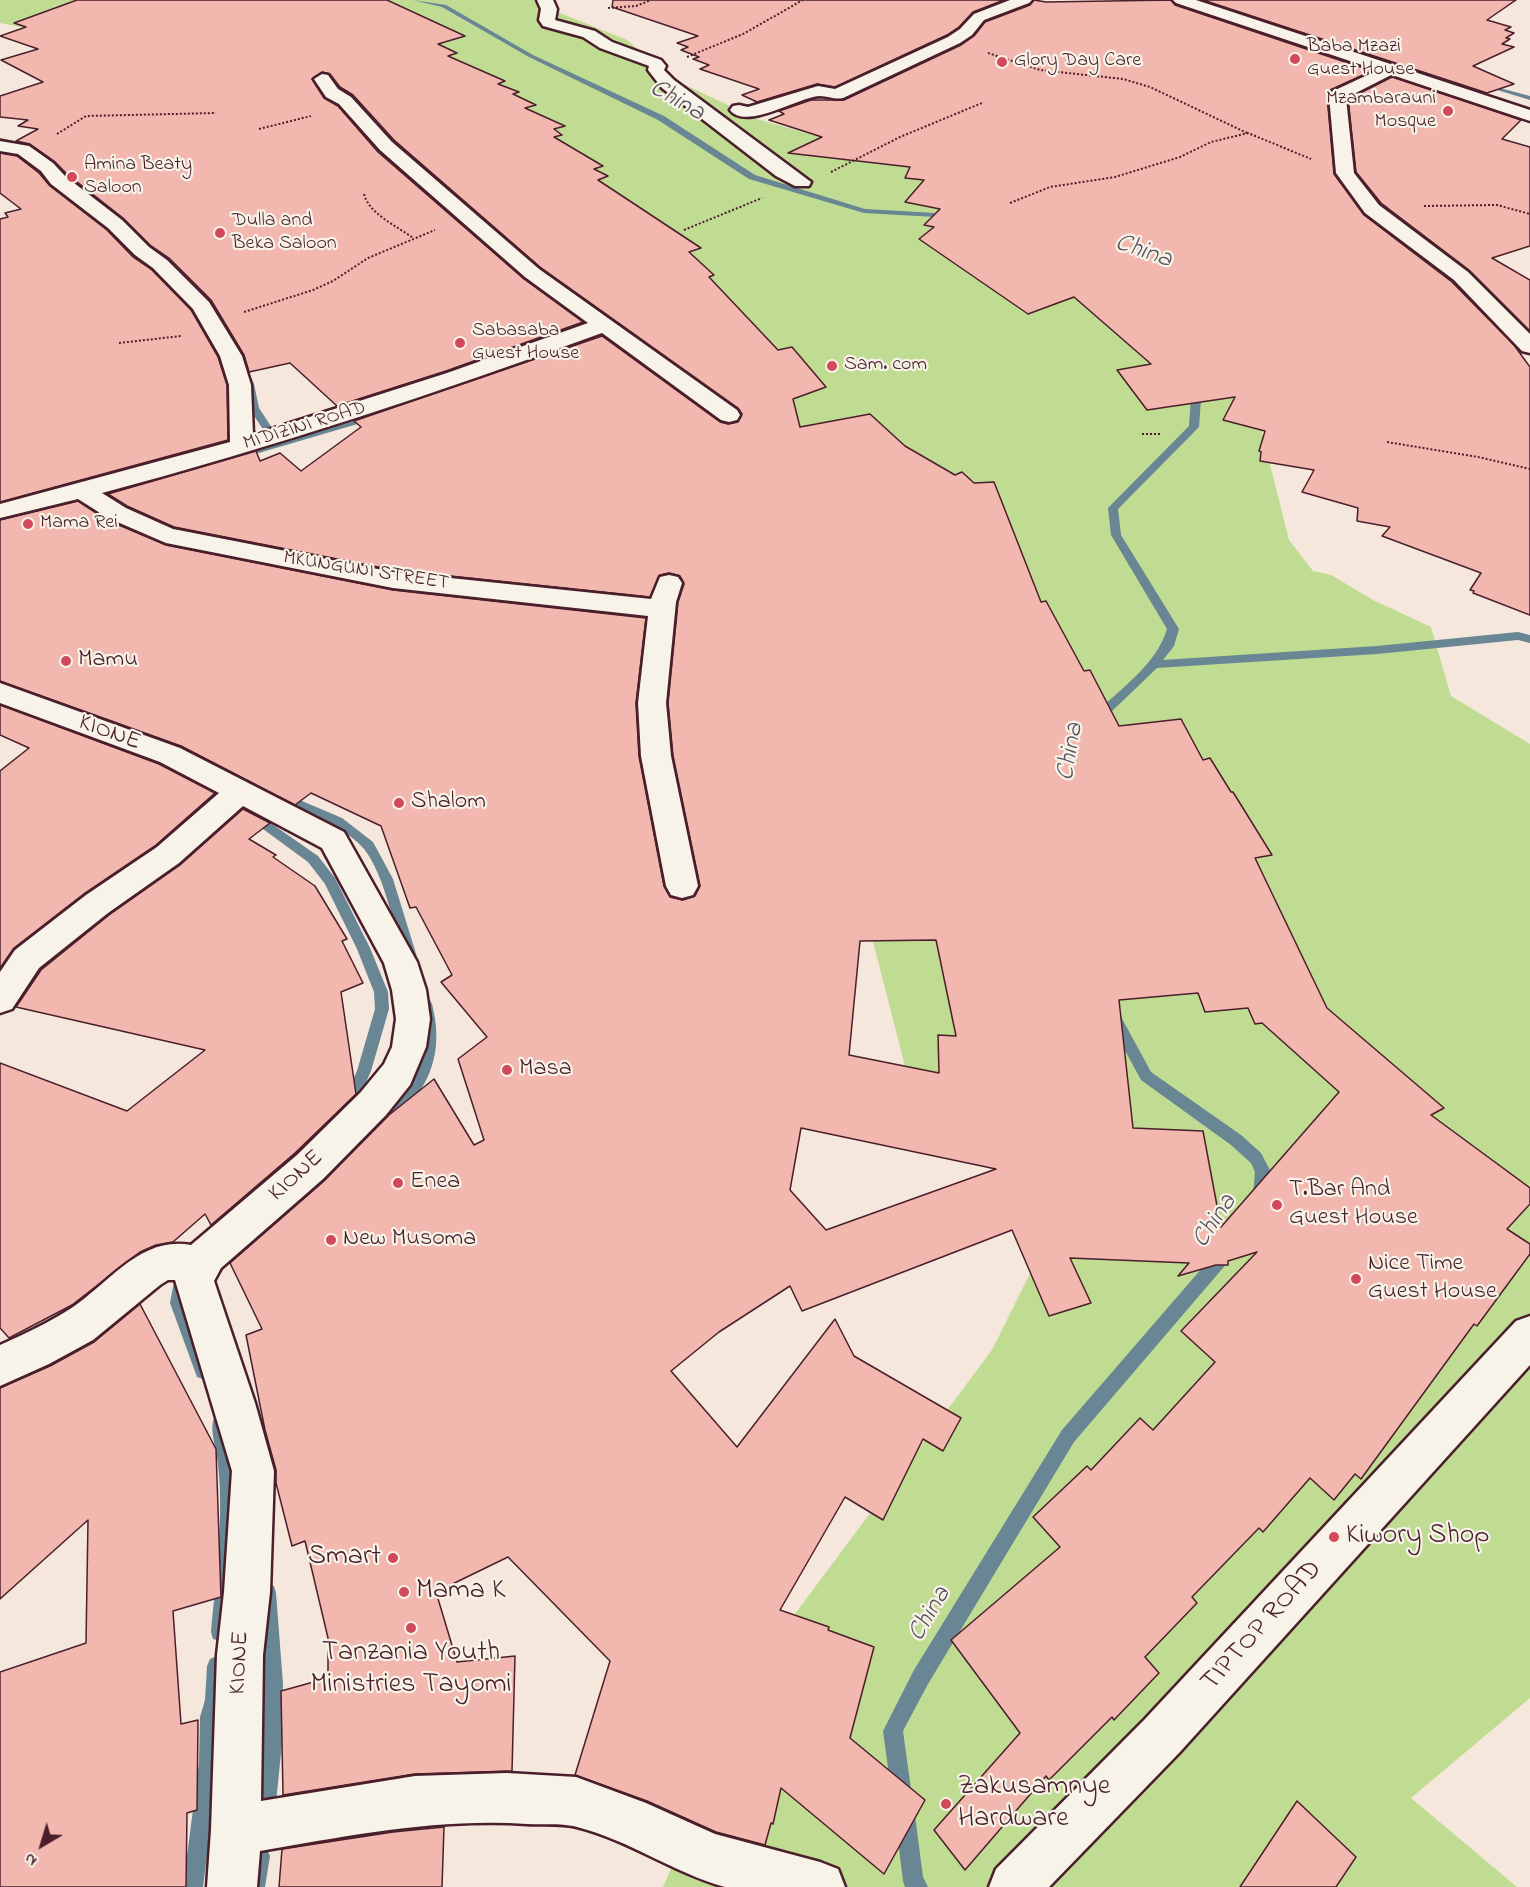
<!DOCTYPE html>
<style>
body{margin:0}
#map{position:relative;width:1530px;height:1887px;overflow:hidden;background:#f6e7dc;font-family:"Indie Flower",sans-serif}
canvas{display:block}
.north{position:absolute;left:12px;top:1815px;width:60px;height:60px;-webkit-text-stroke:4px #f7f3e8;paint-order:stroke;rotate:218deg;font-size:16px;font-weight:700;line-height:24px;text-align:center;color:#4a1f2b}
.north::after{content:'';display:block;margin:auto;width:21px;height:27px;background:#4a1f2b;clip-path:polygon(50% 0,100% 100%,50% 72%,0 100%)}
</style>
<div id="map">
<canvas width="1530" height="1887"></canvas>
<div class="north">N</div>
</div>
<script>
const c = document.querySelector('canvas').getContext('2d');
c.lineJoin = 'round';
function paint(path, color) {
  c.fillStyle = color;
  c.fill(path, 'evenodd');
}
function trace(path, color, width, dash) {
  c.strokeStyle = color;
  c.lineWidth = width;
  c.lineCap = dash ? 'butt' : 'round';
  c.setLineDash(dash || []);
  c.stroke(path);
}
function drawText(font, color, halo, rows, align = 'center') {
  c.font = font + ' "Indie Flower",sans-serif';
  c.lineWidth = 4.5;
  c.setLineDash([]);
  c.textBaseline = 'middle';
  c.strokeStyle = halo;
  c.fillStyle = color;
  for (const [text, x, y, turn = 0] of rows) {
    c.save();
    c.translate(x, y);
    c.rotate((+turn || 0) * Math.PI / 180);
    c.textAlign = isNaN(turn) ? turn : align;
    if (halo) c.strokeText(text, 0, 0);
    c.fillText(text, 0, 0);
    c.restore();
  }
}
const green = new Path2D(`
 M0,0H545L555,11L627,40L675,80L757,119L1024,195L1225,286L1289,540L1313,571L1331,575L1373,600L1431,627L1451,696L1530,744V1698L1411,1798L1517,1887H663L762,1658L992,1350L1055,1223L915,1105L862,899L668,402L484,222L434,179L403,125L380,48L94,41L0,23Z`);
const stream = new Path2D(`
 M413,0L446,5L533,55L664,116L755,175L865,209L953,214L957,216L953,218L864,213L749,179L658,120L529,57L442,7Z
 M1481,83L1530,96V100L1481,85Z
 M0,138L23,143L19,145L0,142Z
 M33,147C48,147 73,177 84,188V192H78L46,160L33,151Z
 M179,274H185L205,293L216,310L215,312H209L199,297L179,278Z
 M252,334L256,337L243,360L254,384L259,408L274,431L286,430V434L268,437L249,408L244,384L235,360L248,337Z
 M440,369L448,371L382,398L374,396Z
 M1197,382L1202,385L1199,427L1118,509L1121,535L1179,629L1174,646L1163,660L1377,646L1518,632L1530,635V643L1518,640L1377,654L1157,668L1109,714L1106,724H1098L1096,721L1099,710C1124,686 1157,663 1167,629L1111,535L1108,508L1189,426L1192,385Z
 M370,416L378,418L170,479L162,477Z
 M0,672L46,693L125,724L127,727L121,731L117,730L38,699L0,681Z
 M229,770L342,818L373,842L393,879L417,957L415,961H405L403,957C393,924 385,876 364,849C341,820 260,792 225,777L223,774L225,771Z
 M184,776L216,789L218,792L212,796L180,783L178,780L180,777Z
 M252,810L318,856L335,878L370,948L388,992L389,1009L371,1071L359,1098L336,1127L270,1188L265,1190L260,1188L257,1183L260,1178L326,1117L348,1090L357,1071L375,1009L374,992L357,949L325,884L308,862L248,818L246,815Z
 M425,998L430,1000L432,1004C452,1082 400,1117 347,1163L342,1165L337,1163L334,1158L337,1153C362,1131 408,1097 419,1064C426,1045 423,1024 418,1004L420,1000Z
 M1114,1011L1119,1013L1151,1072L1241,1135L1261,1153L1271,1172L1266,1200L1261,1202L1256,1200L1253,1195L1255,1172L1251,1163L1231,1145L1141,1080L1107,1017L1109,1013Z
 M1228,1243L1234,1245L1236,1250L1234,1255L1074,1442L928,1684L903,1731L912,1797L909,1804L902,1807L895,1804L892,1797L883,1731L914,1670L1062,1430L1222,1245Z
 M182,1268L188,1271L190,1276L186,1303L211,1371L209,1377L203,1379L197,1377L170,1303L176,1271Z
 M220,1415L226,1418C250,1475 234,1571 229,1632L227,1639L220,1641L213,1639L211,1632C216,1576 224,1520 218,1464C217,1450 209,1430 214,1418Z
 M267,1584L274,1586L276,1593L283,1684L282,1743L276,1803L273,1810L266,1813L259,1810L256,1803L262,1743L263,1684L258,1593L260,1586Z
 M217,1656L224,1659L227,1666L225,1700L220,1717L219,1763L203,1887H183L199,1763L200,1717L205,1700L207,1666L210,1659Z
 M905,1806L912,1809L915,1816L923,1877L928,1887H905L903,1881L895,1816L898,1809Z
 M260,1846L267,1849L270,1856L265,1887H245L253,1849Z`);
const building = new Path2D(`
 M77,0H387L465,36L438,44L457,53L448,56L505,81L498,84L519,92L513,94L536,105L525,108L565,126L554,129L562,135L554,137L603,166L594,169L608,176L598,180L701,248L689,252L714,275L709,277L778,350L792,347L826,387L793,399L800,427L870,414L905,446L955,475L962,472L974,483L994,482L1041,602L1046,601L1084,671L1090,670L1119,726L1181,719L1203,760L1210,758L1231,792H1233L1272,855L1255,858L1327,1008L1444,1108L1431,1115L1530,1188V1204L1507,1229L1530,1244V1254L1477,1326L1474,1324L1361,1479L1355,1474L1334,1500L1310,1478L1263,1532L1259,1528L1192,1597L1197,1603L1145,1657L1159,1673L1114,1720L1112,1717L1049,1780L1046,1776L965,1870L934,1830L1020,1733L951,1640L1060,1547L1033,1517L1087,1466L1091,1470L1140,1418L1153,1430L1215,1362L1181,1331L1257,1252L1228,1261V1265H1216L1178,1276L1189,1263L1070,1258L1091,1303L1049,1316L1012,1230L802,1311L790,1286L719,1332L671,1371L737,1447L835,1319L854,1356L961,1418L943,1451L923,1439L883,1520L845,1497L780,1610L829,1627L828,1630L874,1647L850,1738L925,1800L884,1874L781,1788L773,1824L771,1823L765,1845L716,1832L647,1801L575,1775L610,1661L508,1557L436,1592L457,1662L515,1656L512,1771L415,1774L283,1795L281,1691L328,1678V1638L305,1541L292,1546L276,1483V1470L265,1430L246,1335L262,1329L230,1263L324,1181L389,1115L434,1079L474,1145L484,1140L458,1059L487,1037L441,982L452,975L416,907L410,908L381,826L311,793L295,805L181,746L0,681V520L78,501L107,520L166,545L393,590L646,618L636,703L639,756L664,886L670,897L683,900L695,896L700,886L673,756L668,703L678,602L684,584L680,576L669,573L660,575L650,597L393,570L174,527L127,506L108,494L256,451L260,461L280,453L301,471L361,427L354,421L602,336L720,422L728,424L738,422L742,414L738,408L540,267L394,140L353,95L340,87L330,74L322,72L312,79L324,98L338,106L378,152L524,279L583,322L446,371L337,406L290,363L249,372L244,355L211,300L169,258L150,245L123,218L67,174L54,161L30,144L16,141L38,129L18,126L28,120L0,117V96L43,82L1,60L38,49L0,36L26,27L14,23ZM936,940L956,1036L938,1035L939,1073L849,1055L860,941ZM1198,993L1205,1012L1248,1008L1255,1024L1262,1023L1339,1092L1221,1227L1203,1131L1133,1128L1119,1000ZM801,1128L996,1169L826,1230L790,1190Z
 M613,0H1004L973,12L959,27L947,35L835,87L817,84L757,102L742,95L759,89L700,69L709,65L693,59L699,57L681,50L688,47L677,43L698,36L612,7Z
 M1034,0L1046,2L1171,0L1175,5L1372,71L1330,90L1327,95L1334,174L1364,215L1452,282L1514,345L1530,367V615L1473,593L1474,591L1470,590L1481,573L1382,536L1390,527L1357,521L1358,508L1302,492L1314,470L1260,461L1261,452L1259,451L1265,431L1223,420L1235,397L1147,410L1117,370L1151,364L1074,297L1028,314L919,239L934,227L924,225L940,209L905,202L924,180L905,178L910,167L788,153L822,137L769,120L784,114L779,111L811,100H844L961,45L974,36L985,22L1030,5Z
 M1203,0H1516L1487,20L1511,27L1505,30L1514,33L1506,38L1510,39L1502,44L1514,47L1473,66L1514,84L1487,93Z
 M1392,77L1521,120L1502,139L1530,147V246L1492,258L1530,280V331L1469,270L1381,203L1356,172L1348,99Z
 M0,153L17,156L39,173L50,186L107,230L133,257L152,270L191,310L218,357L227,385L228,440L0,502V219L8,217L5,213L21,209L0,193Z
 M0,705L159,764L215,793L156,845L85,893L14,948L0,968V771L29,748L0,735Z
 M243,809L270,823L249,839L276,855L273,857L315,886L347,939L342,941L363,983L341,992L356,1094L295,1153L211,1225L205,1214L173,1242L156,1245L140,1252L72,1305L9,1338L0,1328V1063L127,1111L205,1050L16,1007L41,970L109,915L180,865Z
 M140,1304L216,1449L221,1597L173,1611L181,1724L198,1720L197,1810L187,1813L186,1887H0V1672L86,1643L88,1520L0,1599V1388L50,1366L94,1342Z
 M1297,1801L1356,1857L1336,1887H1240Z
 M444,1827L442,1887H279L282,1849L393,1832Z`);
const path = new Path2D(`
 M608,8L636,6L651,0
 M988,53L1040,70L1123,79L1150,87L1247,133
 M687,57L743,34L803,0
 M259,129L311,116
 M57,134L86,116L216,113
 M831,172L900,137L982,103
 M364,194C369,214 397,226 413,238
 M1010,203L1050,187L1115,177L1180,157L1211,142L1248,133L1311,159
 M1424,206L1497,205L1530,214
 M684,230L762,198
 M244,312L313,290L333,281L368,258L435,230
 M119,343L181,336
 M1142,434H1162
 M1387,442L1478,457L1530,469`);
const street = new Path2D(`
 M537,0H553L557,9L555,20L595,31L612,42L661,60L666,66L664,70L674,80L811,182L809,186H795L776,176L662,88L648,70L649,66L600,48L583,37L543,26L539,20L541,9Z
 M1010,0H1032L1029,3L984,20L972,35L960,43L843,98C835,100 828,96 820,96C798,97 746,131 730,110L733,106L739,105L748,107L818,86L835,89L948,37L960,29L974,14Z
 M1391,64L1397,66L1399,69L1397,72L1346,98L1354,173L1379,205L1468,272L1530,334V353L1522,351L1454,280L1365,213L1336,173L1329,96L1331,92Z
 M322,74L328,75L338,89L351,97L392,142L539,269L737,410L740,415L737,420L729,422L721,420L602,333C437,393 271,448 102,493L126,508L173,529L393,572L651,599L660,577L669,575L678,577L682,583L676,602L666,703L671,756L698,886L693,895L682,898L671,895L666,886L641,756L638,703L648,616L393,588L166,543L108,518L78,499L0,518V504L230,442L229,385L220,356L193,309L153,268L135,255L108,228L51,184L41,171L18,154L0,151V141L29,146L53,163L65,176L122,220L149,247L167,260L209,302L242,356L251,385L253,435L447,373L588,323L525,277L380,150L339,104L326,97L314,79Z
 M0,683L180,748L344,832L417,962L426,990L430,1019L426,1047L410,1085L386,1115L323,1179L221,1268L214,1281L255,1403L274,1471L270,1592L263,1655L261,1801L415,1776L507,1773L576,1777L646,1803L715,1834L820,1862L838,1869L845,1887H725C674,1873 629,1840 577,1827C562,1823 543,1825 527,1824C437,1818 348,1836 260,1851L257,1887H207L211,1830L217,1655L224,1592L232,1471L175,1280H168L160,1285L93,1340L49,1364L0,1386V1345C25,1334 50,1322 73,1307C110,1282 141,1236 191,1245L297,1155L360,1093L384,1064L392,1047L396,1019L392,990L384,963L322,848L243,806L179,863L108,913L39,968L12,1009L0,1013V972L15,950L86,895L157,847L219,793L160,762L0,703Z
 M1530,1316V1365L1179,1753L1049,1887H989L996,1869L1145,1719L1516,1321Z`);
const secondary = new Path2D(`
 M1173,0H1196L1530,110V121L1176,3Z`);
const markers = [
 [1295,59,6,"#d1495b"],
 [1002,62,6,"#d1495b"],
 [1448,111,6,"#d1495b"],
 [72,177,6,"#d1495b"],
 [220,233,6,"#d1495b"],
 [460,343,6,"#d1495b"],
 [832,366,6,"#d1495b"],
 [28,524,6,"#d1495b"],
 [66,661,6,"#d1495b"],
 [399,803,6,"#d1495b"],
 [507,1070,6,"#d1495b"],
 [398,1183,6,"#d1495b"],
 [1277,1205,6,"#d1495b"],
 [331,1240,6,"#d1495b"],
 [1356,1279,6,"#d1495b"],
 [1334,1537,6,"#d1495b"],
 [393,1558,6,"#d1495b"],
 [404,1592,6,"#d1495b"],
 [411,1628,6,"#d1495b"],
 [946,1804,6,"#d1495b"]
];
const farPoinames = [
 ["Baba Mzazi",1307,48],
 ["Guest House",1307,71],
 ["Glory Day Care",1014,62],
 ["Mzambarauni",1436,100,"right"],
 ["Mosque",1436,123,"right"],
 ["Amina Beaty",84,166],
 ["Saloon",84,189],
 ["Dulla and",232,222],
 ["Beka Saloon",232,245],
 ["Sabasaba",472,332],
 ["Guest House",472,355],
 ["Sam. com",844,366],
 ["Mama Rei",40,524]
];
const farStreetnames = [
 ["MIDIZINI ROAD",305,427,-17],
 ["MKUNGUNI STREET",366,572,9]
];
const poiNames = [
 ["Mamu",78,661],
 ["Shalom",411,803],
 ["Masa",519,1070],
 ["Enea",410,1183],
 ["T.Bar And",1289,1191],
 ["Guest House",1289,1219],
 ["New Musoma",343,1240],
 ["Nice Time",1368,1265],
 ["Guest House",1368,1293]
];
const streetNames = [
 ["KIONE",109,734,20],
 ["KIONE",297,1177,-42],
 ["KIONE",241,1663,-87]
];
const waterNames = [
 ["China",676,102,30],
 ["China",1143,253,19],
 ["China",1072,752,-80],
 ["China",1216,1222,-56],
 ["China",931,1615,-59]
];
const nearPoinames = [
 ["Kiwory Shop",1346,1537],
 ["Smart",381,1558,"right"],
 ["Mama K",416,1592],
 ["Tanzania Youth",411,1654,"center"],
 ["Ministries Tayomi",411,1686,"center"],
 ["Zakusamnye",958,1788],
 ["Hardware",958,1820]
];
const nearStreetnames = [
 ["TIPTOP ROAD",1263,1627,-48]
];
paint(green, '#c0db92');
paint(stream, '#688694');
paint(building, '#f2b7ae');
trace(building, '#4a1f2b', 1.5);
trace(street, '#4a1f2b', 5);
trace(secondary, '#4a1f2b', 5);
trace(path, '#4a1f2b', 2, [2, 2]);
paint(street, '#f7f3e8');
paint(secondary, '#f7f3e8');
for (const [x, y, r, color] of markers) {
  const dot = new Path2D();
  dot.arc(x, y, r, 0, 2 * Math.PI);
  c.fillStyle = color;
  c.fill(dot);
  trace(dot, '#f7f3e8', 2);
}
drawText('20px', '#4a1f2b', '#f7f3e8', farPoinames, 'left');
drawText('20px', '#4a1f2b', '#f7f3e8', farStreetnames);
drawText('24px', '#4a1f2b', '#f7f3e8', poiNames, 'left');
drawText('24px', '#4a1f2b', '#f7f3e8', streetNames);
drawText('italic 26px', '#595260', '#f7f3e8', waterNames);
drawText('28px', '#4a1f2b', '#f7f3e8', nearPoinames, 'left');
drawText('28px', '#4a1f2b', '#f7f3e8', nearStreetnames);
</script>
